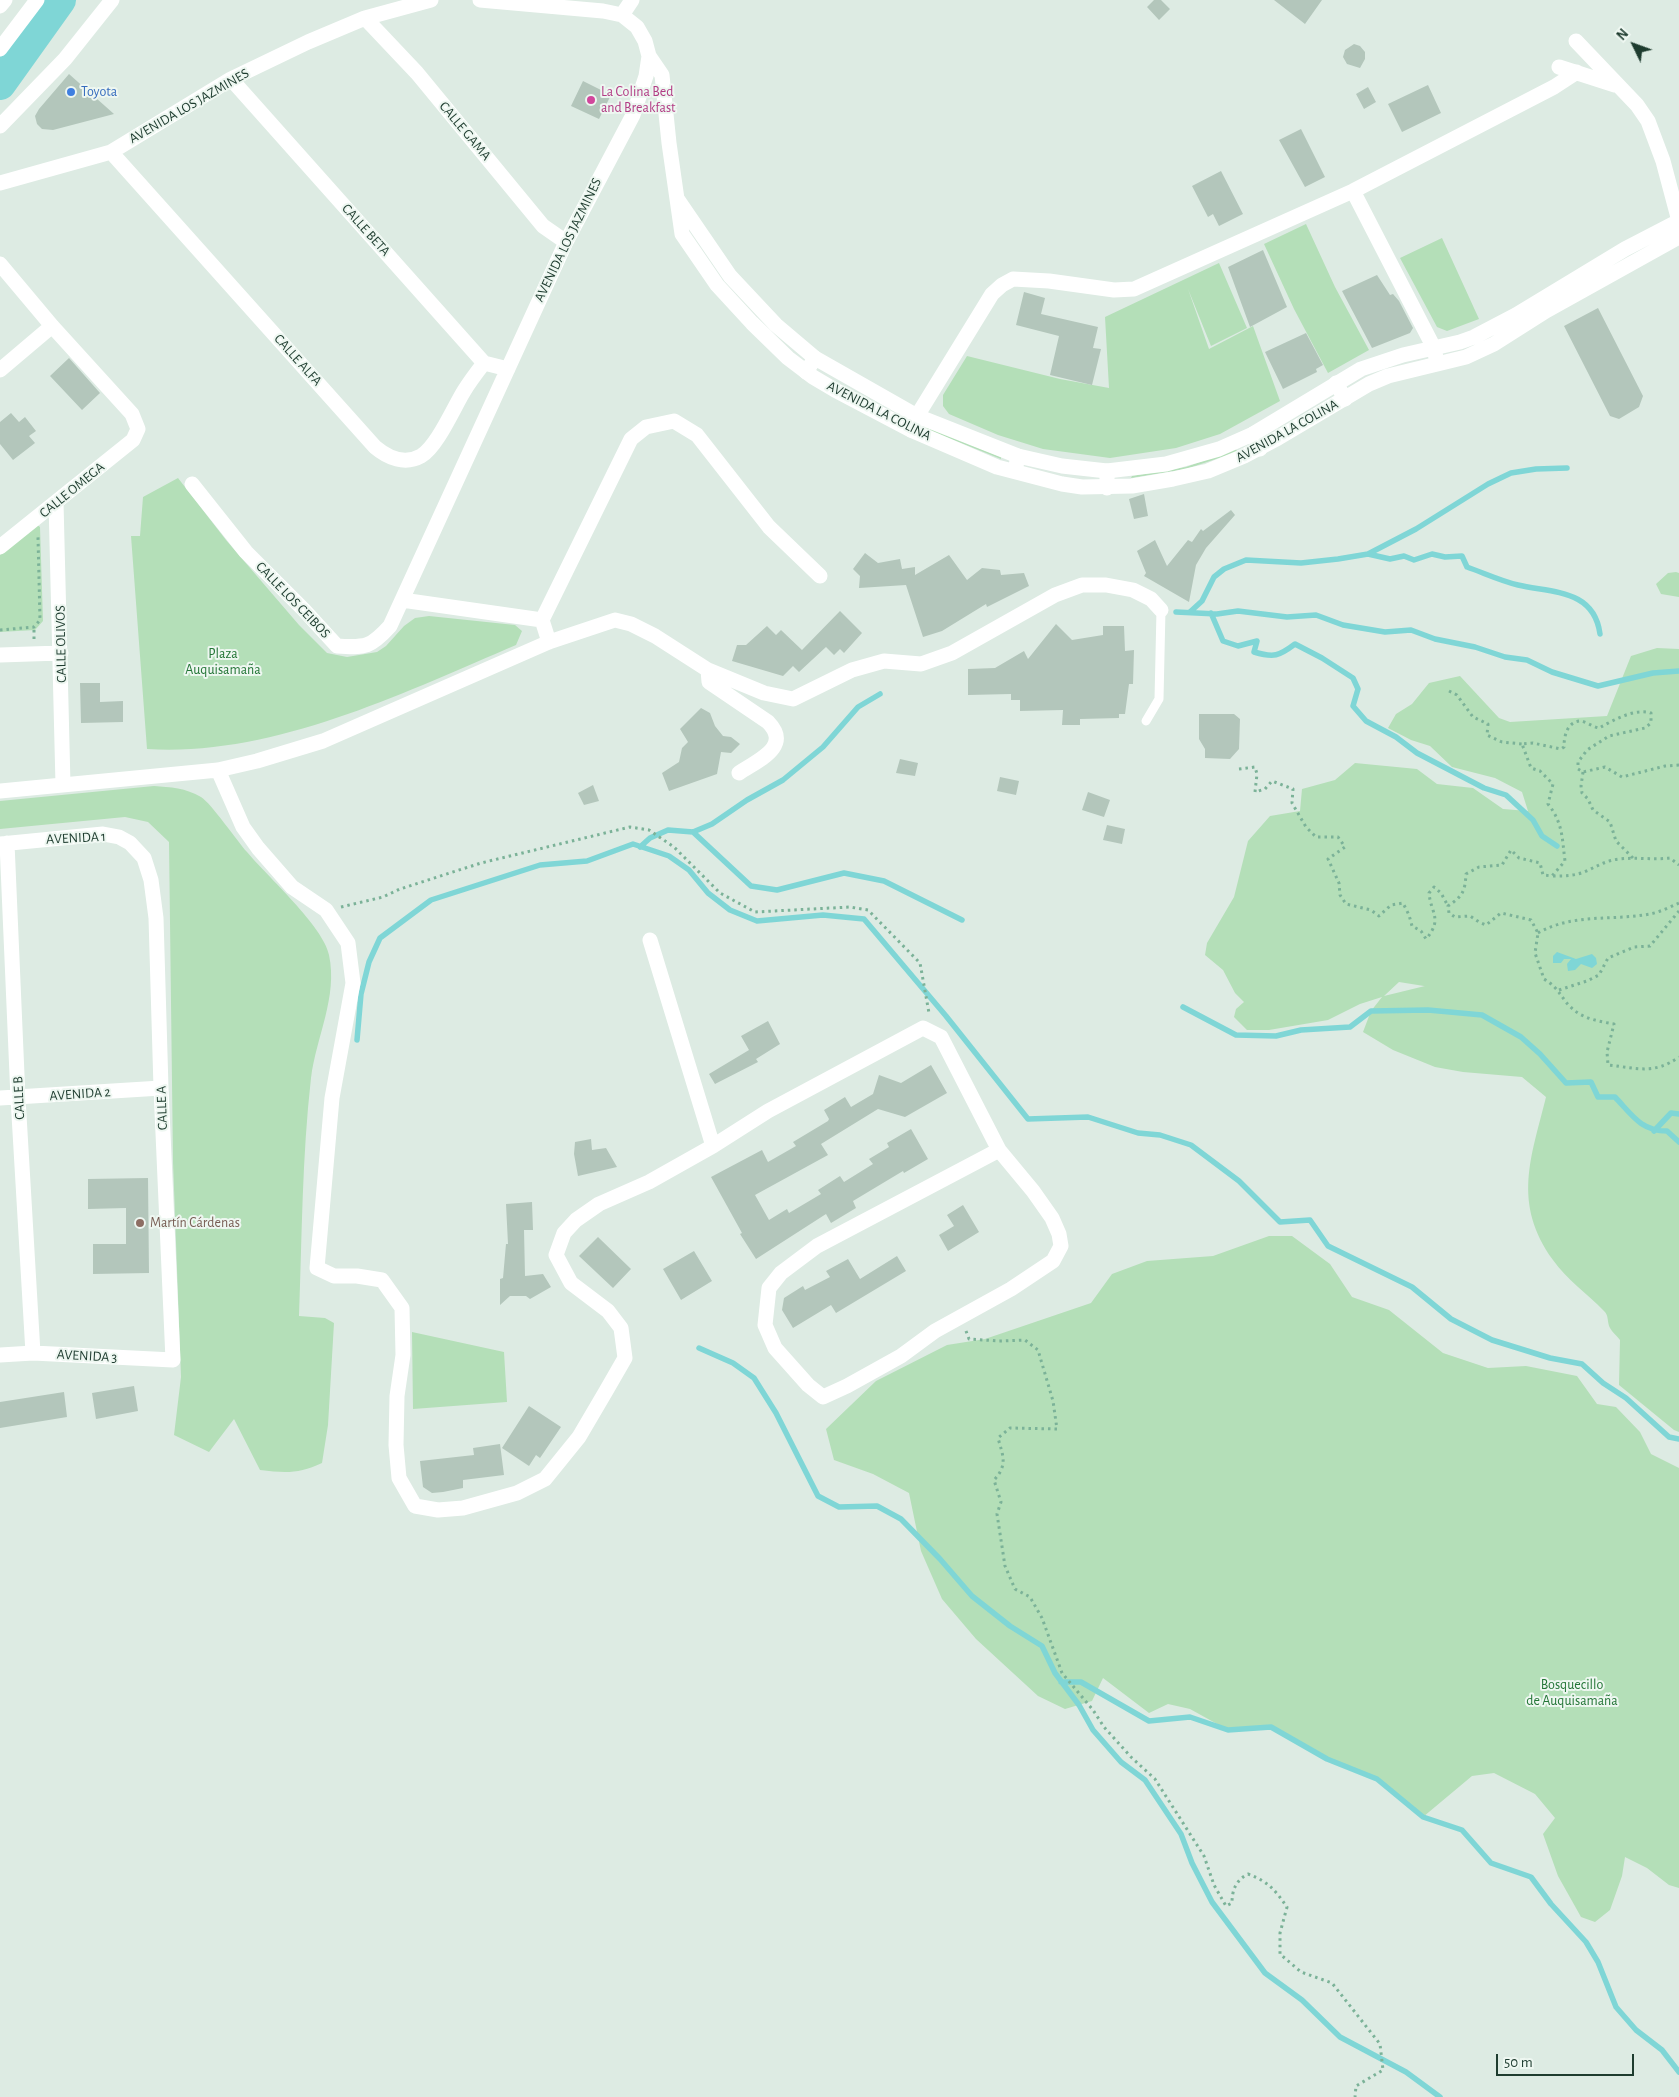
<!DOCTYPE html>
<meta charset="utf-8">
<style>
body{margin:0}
#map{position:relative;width:1679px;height:2097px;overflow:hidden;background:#ddebe3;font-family:"Alegreya Sans",sans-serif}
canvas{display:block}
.north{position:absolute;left:1609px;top:20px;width:50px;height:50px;-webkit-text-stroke:4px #eef7f1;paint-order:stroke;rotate:312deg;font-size:14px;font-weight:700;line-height:20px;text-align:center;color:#1e3c2f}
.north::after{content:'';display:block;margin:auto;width:18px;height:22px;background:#1e3c2f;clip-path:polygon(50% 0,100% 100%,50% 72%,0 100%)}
.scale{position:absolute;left:1496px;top:2054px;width:138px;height:22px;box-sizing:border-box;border:2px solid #1e3c2f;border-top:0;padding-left:6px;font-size:15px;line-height:18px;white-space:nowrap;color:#1e3c2f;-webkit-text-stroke:4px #eef7f1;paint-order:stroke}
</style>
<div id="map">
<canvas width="1679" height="2097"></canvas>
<div class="north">N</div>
<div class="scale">50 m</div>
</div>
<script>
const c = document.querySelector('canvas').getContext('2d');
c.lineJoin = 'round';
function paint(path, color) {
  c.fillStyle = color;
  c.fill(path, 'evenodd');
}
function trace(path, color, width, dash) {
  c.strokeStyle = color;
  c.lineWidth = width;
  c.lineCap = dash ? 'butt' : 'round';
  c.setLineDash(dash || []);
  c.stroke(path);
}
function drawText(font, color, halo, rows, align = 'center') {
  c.font = font + ' "Alegreya Sans",sans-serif';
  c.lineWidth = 4;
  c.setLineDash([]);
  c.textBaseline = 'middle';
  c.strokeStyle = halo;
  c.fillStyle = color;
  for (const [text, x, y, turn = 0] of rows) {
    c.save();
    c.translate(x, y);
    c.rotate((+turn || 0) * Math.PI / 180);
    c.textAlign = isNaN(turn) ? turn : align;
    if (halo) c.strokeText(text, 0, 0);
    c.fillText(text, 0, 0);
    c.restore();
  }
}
const green = new Path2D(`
 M1306,224L1335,287L1369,350L1328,373L1294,309L1264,244Z
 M1442,238L1479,319L1447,331L1437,327L1400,258Z
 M1219,263L1247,328L1211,346L1188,289L1209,349L1253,326L1280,401L1220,434L1176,448L1110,458L1043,449L998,435L949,414L943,406V395L967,356L1060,379L1109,388L1105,317Z
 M927,427L1001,457V459L926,429Z
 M1236,449L1237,452L1186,469L1131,478L1132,476L1186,467Z
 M178,478L226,540L299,625L327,653L347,657L377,652L386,646L404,626L415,618L429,616L515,625L522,631L516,645C403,693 273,757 147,749L131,536H140L143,497Z
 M36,524L40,527L43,621L35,630L0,632V555Z
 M1676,572L1679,573V597L1661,594L1656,584L1668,573Z
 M1657,648L1679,649V1432L1674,1430L1619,1385L1620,1340C1617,1336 1612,1332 1610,1328C1607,1323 1609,1315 1604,1311C1588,1294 1567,1280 1553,1260C1512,1203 1531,1158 1546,1097L1522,1077L1463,1072L1435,1067L1393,1050L1363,1032L1371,1011L1382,997L1360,1004L1328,1020L1269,1030H1247L1234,1017L1236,1009L1244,1002L1235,993L1223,970L1205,955L1207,943L1234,897L1248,841L1270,816L1300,811L1302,789L1335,780L1355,763L1417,769L1437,784L1473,788L1503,809L1528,811L1522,792L1495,778L1452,767L1430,746L1411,740L1388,728L1396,714L1412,704L1429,683L1460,676L1499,718L1510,722L1607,716L1631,656ZM1399,982L1424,986H1425L1384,996Z
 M154,786C170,787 186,788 201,797C211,803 237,841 247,852C267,876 324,927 329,955C338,997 316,1037 311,1078C302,1157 302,1237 299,1316L325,1318L334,1323L328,1425L322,1463C299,1474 285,1473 260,1470L234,1419L209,1452L174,1435L181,1377L173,1162L169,842L148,822L125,817L0,829V801Z
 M1269,1236H1292L1330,1264L1352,1297L1389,1310L1443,1353L1488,1368L1526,1366L1577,1376L1597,1404L1616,1407L1640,1432L1651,1454L1679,1468V1888L1669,1885L1647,1868L1625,1857L1622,1876L1610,1910L1595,1922L1581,1917L1558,1876L1543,1834L1555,1818L1535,1794L1494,1773L1472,1776L1423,1817L1377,1779L1327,1759L1271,1727L1228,1730L1190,1709L1168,1704L1149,1713L1103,1678L1092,1701L1065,1709L1038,1696L976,1639L942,1599L921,1551L909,1493L873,1474L834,1460L826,1429L876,1381L947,1345L985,1339L1091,1303L1112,1274L1147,1261L1213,1256Z
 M412,1332L504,1352L507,1402L413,1409Z`);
const water = new Path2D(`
 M1557,952L1576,959L1592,954L1596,958L1597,964L1592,968L1581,964L1575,970L1568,971L1567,964L1571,959H1564L1561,963H1553V956Z`);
const stream = new Path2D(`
 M1368,554L1390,559L1404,556L1414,560L1432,554L1445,557L1462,556L1467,567C1484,573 1501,581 1518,585C1552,593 1594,589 1600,634
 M1176,612L1217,614L1238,611L1287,617L1316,615L1343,625L1385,632L1411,630L1435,639L1475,647L1505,657L1527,660L1552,672L1598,686L1653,673L1679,671
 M1190,612L1202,601L1214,577L1224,569L1246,560L1301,563L1338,559L1368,554L1416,529L1488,484L1511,473L1536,469L1567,468
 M1211,613L1223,641L1238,646L1257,641L1254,652C1274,658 1279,656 1295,644L1322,658L1353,678L1358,689L1353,706L1366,721L1396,737L1417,753L1484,788L1506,795L1533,820L1542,836L1557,846
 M693,832L751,886L777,890L844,873L884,881L962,920
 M640,847L650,838L668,830L693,832L712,824L747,800L783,780L823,747L858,707L880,694
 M1183,1007L1236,1035L1276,1036L1301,1030L1350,1027L1371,1011L1428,1010L1482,1015L1521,1037L1540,1054L1566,1083L1591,1082L1598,1097H1615C1632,1115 1641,1131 1667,1131L1679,1142
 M357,1040L361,994L369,962L380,938L431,900L540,865L587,861L633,844L669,856L689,870L708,893L730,910L757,921L823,915L864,919L946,1016L1028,1119L1088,1117L1138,1133L1160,1135L1191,1145L1239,1181L1280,1222L1310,1220L1328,1246L1412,1287L1451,1319L1492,1340L1550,1358L1582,1364L1603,1383L1626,1398L1669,1437L1679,1439
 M1654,1131L1671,1113L1679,1114
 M699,1348L733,1363L754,1378L776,1413L818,1496L839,1507L877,1506L901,1519L940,1559L972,1596L1010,1626L1042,1646L1055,1673L1079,1705L1093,1730L1121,1762L1145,1780L1181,1834L1192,1863L1212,1902L1265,1973L1302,2000L1340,2037L1406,2072L1440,2097
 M1061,1682H1081L1149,1721L1190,1717L1228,1730L1271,1727L1327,1759L1377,1779L1423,1817L1462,1830L1491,1863L1531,1877L1551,1904L1586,1942L1598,1962L1616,2007L1636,2030L1662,2050L1679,2072`);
const river = new Path2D(`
 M0,84L60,0`);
const building = new Path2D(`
 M1154,0H1161L1170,9L1159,20L1147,7Z
 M1274,0H1322L1305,24Z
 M1354,44L1360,46L1365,52V59L1360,68L1347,64L1343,57L1345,50Z
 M69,74L114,114L53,130L42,129L37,124L35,116L39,109Z
 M583,81L611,95L599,119L571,106Z
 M1428,85L1441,113L1402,132L1388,104Z
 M1368,87L1376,102L1364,109L1356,94Z
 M1301,129L1325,177L1305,187L1279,140Z
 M1221,171L1243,214L1219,226L1213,214L1208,217L1192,186Z
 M1263,250L1287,307L1250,327L1228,267Z
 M1377,275L1390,295L1393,294L1399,301L1413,328L1410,333L1372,348L1342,291Z
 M1024,292L1045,298L1041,314L1098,327L1093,348L1101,349L1092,385L1050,375L1059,336L1016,325Z
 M1598,308L1643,396L1639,407L1619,419L1610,416L1564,326Z
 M1306,333L1323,365L1316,369L1317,372L1283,389L1265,352Z
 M69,358L100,393L82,410L50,376Z
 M11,413L19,422L25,417L36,431L29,436L35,443L13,460L0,444V422Z
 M1144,494L1148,516L1134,519L1129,499Z
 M1231,510L1235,515L1206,548L1196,565L1189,602L1144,576L1146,573L1137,551L1155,540L1167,566L1188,540L1192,542L1201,529L1203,531Z
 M865,553L878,563L900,559L902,569L915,567V575L949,555L967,580L982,568L1000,570L1001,575L1024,573L1029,586L987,607L986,604L942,631L923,637L906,585L859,588L860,576L853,569Z
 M840,611L862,633L844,653L840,649L834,655L826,647L799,672L793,666L783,676L732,661L737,645H746L767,626L776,635L781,630L802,650Z
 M1056,624L1072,640L1103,635V626H1124L1125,651L1134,650L1133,684H1129L1125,714H1119V718L1080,719V725H1062L1063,710L1020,711V700H1011V694L968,695V669L995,668L1024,651L1028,659Z
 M80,683H100V702L123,701V722L81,723Z
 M701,708L710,713L715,726L723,736L731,737L740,744L731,753L721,752L717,774L669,791L662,773L679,762L682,748L688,742L680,729Z
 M1199,714H1234L1240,719L1239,749L1230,759L1205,758V749L1199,739Z
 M900,759L918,763L915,776L896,773Z
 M1000,777L1019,781L1016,795L997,791Z
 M593,785L599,801L584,805L578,793Z
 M1088,792L1110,800L1104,817L1082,810Z
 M1107,825L1125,829L1122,844L1103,840Z
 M768,1021L780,1044L756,1059L758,1062L715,1084L709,1074L749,1050L741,1036Z
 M931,1065L947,1093L905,1117L878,1109L821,1144L828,1155L755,1195L769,1220L787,1209L789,1213L821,1194L818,1190L840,1176L844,1182L873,1164L869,1159L889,1147L887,1143L911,1129L928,1159L904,1173L903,1171L853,1201L856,1208L831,1223L826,1214L756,1259L740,1234L742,1233L711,1177L762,1150L768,1162L796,1146L793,1142L828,1121L829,1119L824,1110L845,1097L851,1107L873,1094L879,1075L901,1083Z
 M591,1139L592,1150L606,1148L617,1167L578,1176L574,1154L575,1142Z
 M148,1178L149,1273L93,1274V1244H126V1208L88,1209V1179Z
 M532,1202L533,1230H524L525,1276L543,1274L551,1287L530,1299L526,1296H510L500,1305V1279L503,1278L506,1244H508L506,1204Z
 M963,1205L979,1232L948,1251L939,1235L954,1226L947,1215Z
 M598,1237L631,1269L613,1288L579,1256Z
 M694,1251L712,1281L681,1300L663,1269Z
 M897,1256L906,1271L836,1313L831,1305L793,1328L782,1310L784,1298L803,1286L805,1290L830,1277L826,1271L848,1259L860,1279Z
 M134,1386L138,1411L96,1419L92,1393Z
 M64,1392L67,1417L0,1428V1402Z
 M529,1406L561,1427L540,1458L536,1455L529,1466L502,1448Z
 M500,1444L504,1475L463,1480V1488L443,1492L432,1493L423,1487L420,1461L474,1455L473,1448Z`);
const path = new Path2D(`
 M0,630L34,627L40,620L38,537
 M34,639V627
 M1449,691L1457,695L1473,717L1488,724L1487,735L1502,742L1522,744
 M1679,765L1665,766L1622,777L1605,767L1583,772L1578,769V762L1587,750L1609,736L1645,728L1651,723V713C1634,708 1614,720 1599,728C1593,727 1585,721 1580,721C1567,722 1564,736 1564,747L1561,749L1533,743L1522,744L1531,768L1540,771L1553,784L1548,804C1563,823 1562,838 1565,861L1552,876L1543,875L1540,863L1519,858L1511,850L1502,865L1479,867L1466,874C1465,891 1463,896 1448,906L1449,913L1455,917L1470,916L1479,922L1486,925L1501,913L1531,920L1538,933L1535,953L1544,979C1561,989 1561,1000 1574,1010C1584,1019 1602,1022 1614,1024L1607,1052L1608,1065C1637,1068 1654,1075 1679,1057
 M1239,769L1255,767L1257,774L1255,792L1265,789L1272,781L1293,789L1292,803L1306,827L1316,837H1338L1345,847L1328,859L1339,883L1340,895L1346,904L1371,910L1379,916L1391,905L1403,903L1409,915L1412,926L1421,931L1426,939C1443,919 1431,914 1429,893L1434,887L1441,893L1448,906
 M1583,772L1581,786L1582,793L1588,799L1593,810L1610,822L1616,841L1634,859
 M1553,876C1564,876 1574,876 1584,872C1596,867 1606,860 1620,859C1637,857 1654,860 1670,858L1679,865
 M341,907L383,897L400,889L481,863L630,827L649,830L674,847L720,893L755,912L850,907L868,910L920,963L929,1013
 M1538,933C1573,913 1612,921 1650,914C1660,912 1670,907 1679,903
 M1559,990L1587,981L1599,975L1608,958L1634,947L1650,946L1679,911
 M966,1331L969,1339L999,1341L1025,1340L1038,1350L1053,1401L1057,1429L1010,1428L998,1438C1003,1456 1008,1465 994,1480L1001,1502L997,1514L1005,1566L1015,1589L1030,1597L1042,1618L1062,1673L1093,1710L1104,1727L1131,1757L1155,1779L1204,1856L1214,1885L1226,1906L1232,1903C1232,1890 1236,1880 1248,1874C1269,1882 1275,1890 1287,1907L1280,1933V1954L1301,1972L1332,1983L1380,2044L1383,2070L1356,2086L1355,2097`);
const service = new Path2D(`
 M1146,721L1159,699L1161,610`);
const minor = new Path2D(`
 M622,15L632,0
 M365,18L417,73L543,226L566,242
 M1576,41L1637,105L1648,121L1663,161L1679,221
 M649,56L662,75L669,143L682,234L717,285L752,323L788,358L813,377L835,390L911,430L997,467L1062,484L1082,487L1132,486L1173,479L1208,471L1244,456L1278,438L1369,384L1388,376L1466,357L1494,344L1546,311L1679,237
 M1559,67L1615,85
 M231,79L484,363L508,369
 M0,126L65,59L112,0
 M111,152L375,447C388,458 405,465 421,456C437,447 454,407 464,391C470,381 477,372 484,363
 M0,183L111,152L231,79L308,42L365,18L431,0
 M1353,191L1434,348
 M678,200L730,276L776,325L815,358L917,416L1018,456L1062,466L1107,471L1166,464L1219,449L1253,434L1361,369L1403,355L1460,342L1474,337L1516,315L1625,249L1679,221
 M0,264L52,326L132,414L138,429L133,440L0,547
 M0,370L52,326
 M917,416L992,294L1002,285L1013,279L1049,281L1114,290L1134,289L1353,191L1554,87L1577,72
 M192,484L246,552L304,610L337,646C366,648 371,647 390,626L566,242L633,115L646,76L649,56L645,41L637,27L622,15L603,11L480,0
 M56,502L63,785
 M402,600L542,620L549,642
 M542,620L631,439L646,427L674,421L697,435L769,527L820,576
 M0,655L61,653
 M708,670L709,682L768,722C792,747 758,760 739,773
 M218,770L243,827L258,848L292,887L326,910L348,943L353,983L332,1098L317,1268L334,1276H357L382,1280L402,1308L403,1355L397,1396L396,1445L399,1478L415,1506L438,1510L463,1508L517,1493L545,1479L579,1437L606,1391L625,1358L621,1328L608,1311L571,1283L556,1255L564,1233L576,1220L599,1204L649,1182L713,1146L768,1111L923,1028L941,1037L999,1150L1033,1191L1052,1218L1059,1234L1061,1246L1053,1261L1011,1289L935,1331L901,1356L847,1386L823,1397L808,1385L775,1348L765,1325L769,1288L781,1273L817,1246L999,1150
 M0,791L218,770L257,761L323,741L549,642L615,620L631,624L655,636L708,670L764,693L793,699L852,670L884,661L921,664L952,653L1055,595L1082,585H1106L1133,590L1151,599L1161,610
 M7,843L18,1098L33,1353
 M0,844L103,834L119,837L130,843L144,858L151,880L156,918L161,1088L173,1360L33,1353L0,1355
 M650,940L713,1146
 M0,1098L161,1088`);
const tertiary = new Path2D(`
 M1434,348L1437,363
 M806,372L815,358
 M1336,383L1345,399
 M911,430L917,416
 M1253,434L1260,449
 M1015,471L1018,456
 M1107,471V488`);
const secondary = new Path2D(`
 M0,6L5,0
 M0,49L37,0`);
const markers = [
 [71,92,5,"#3f7fe0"],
 [591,100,5,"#d1479c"],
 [140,1223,5,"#8d6e63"]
];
const shopNames = [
 ["Toyota",81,92]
];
const hotelNames = [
 ["La Colina Bed",601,92],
 ["and Breakfast",601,108]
];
const streetNames = [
 ["AVENIDA LOS JAZMINES",189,106,-30],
 ["CALLE GAMA",465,131,50],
 ["CALLE BETA",366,230,48],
 ["AVENIDA LOS JAZMINES",568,240,-64],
 ["CALLE ALFA",298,360,48],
 ["AVENIDA LA COLINA",879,411,27],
 ["AVENIDA LA COLINA",1287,431,-29],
 ["CALLE OMEGA",72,490,-39],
 ["CALLE LOS CEIBOS",293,600,46],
 ["CALLE OLIVOS",61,644,-91],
 ["AVENIDA 1",76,838,-3],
 ["AVENIDA 2",80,1094,-4],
 ["CALLE B",19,1098,-93],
 ["CALLE A",162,1108,-92],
 ["AVENIDA 3",87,1356,3]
];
const parkNames = [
 ["Plaza",223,654],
 ["Auquisamaña",223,670],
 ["Bosquecillo",1572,1685],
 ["de Auquisamaña",1572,1701]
];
const educationNames = [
 ["Martín Cárdenas",150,1223]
];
paint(green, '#b4dfb8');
paint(water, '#7fd6d6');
trace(stream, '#7fd6d6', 5.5);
trace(river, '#7fd6d6', 32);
paint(building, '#b3c6bb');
trace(path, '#7bb298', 3, [2.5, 4]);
trace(service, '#fff', 9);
trace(minor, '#fff', 15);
trace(tertiary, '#fff', 15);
trace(secondary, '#fff', 15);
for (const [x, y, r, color] of markers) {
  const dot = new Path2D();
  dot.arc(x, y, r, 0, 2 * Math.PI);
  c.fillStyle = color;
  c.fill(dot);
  trace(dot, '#eef7f1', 2);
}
drawText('14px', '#366cbe', '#eef7f1', shopNames, 'left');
drawText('14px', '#b23c85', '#eef7f1', hotelNames, 'left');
drawText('14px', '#1e3c2f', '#eef7f1', streetNames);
drawText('14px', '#247637', '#eef7f1', parkNames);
drawText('14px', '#785e54', '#eef7f1', educationNames, 'left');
</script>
